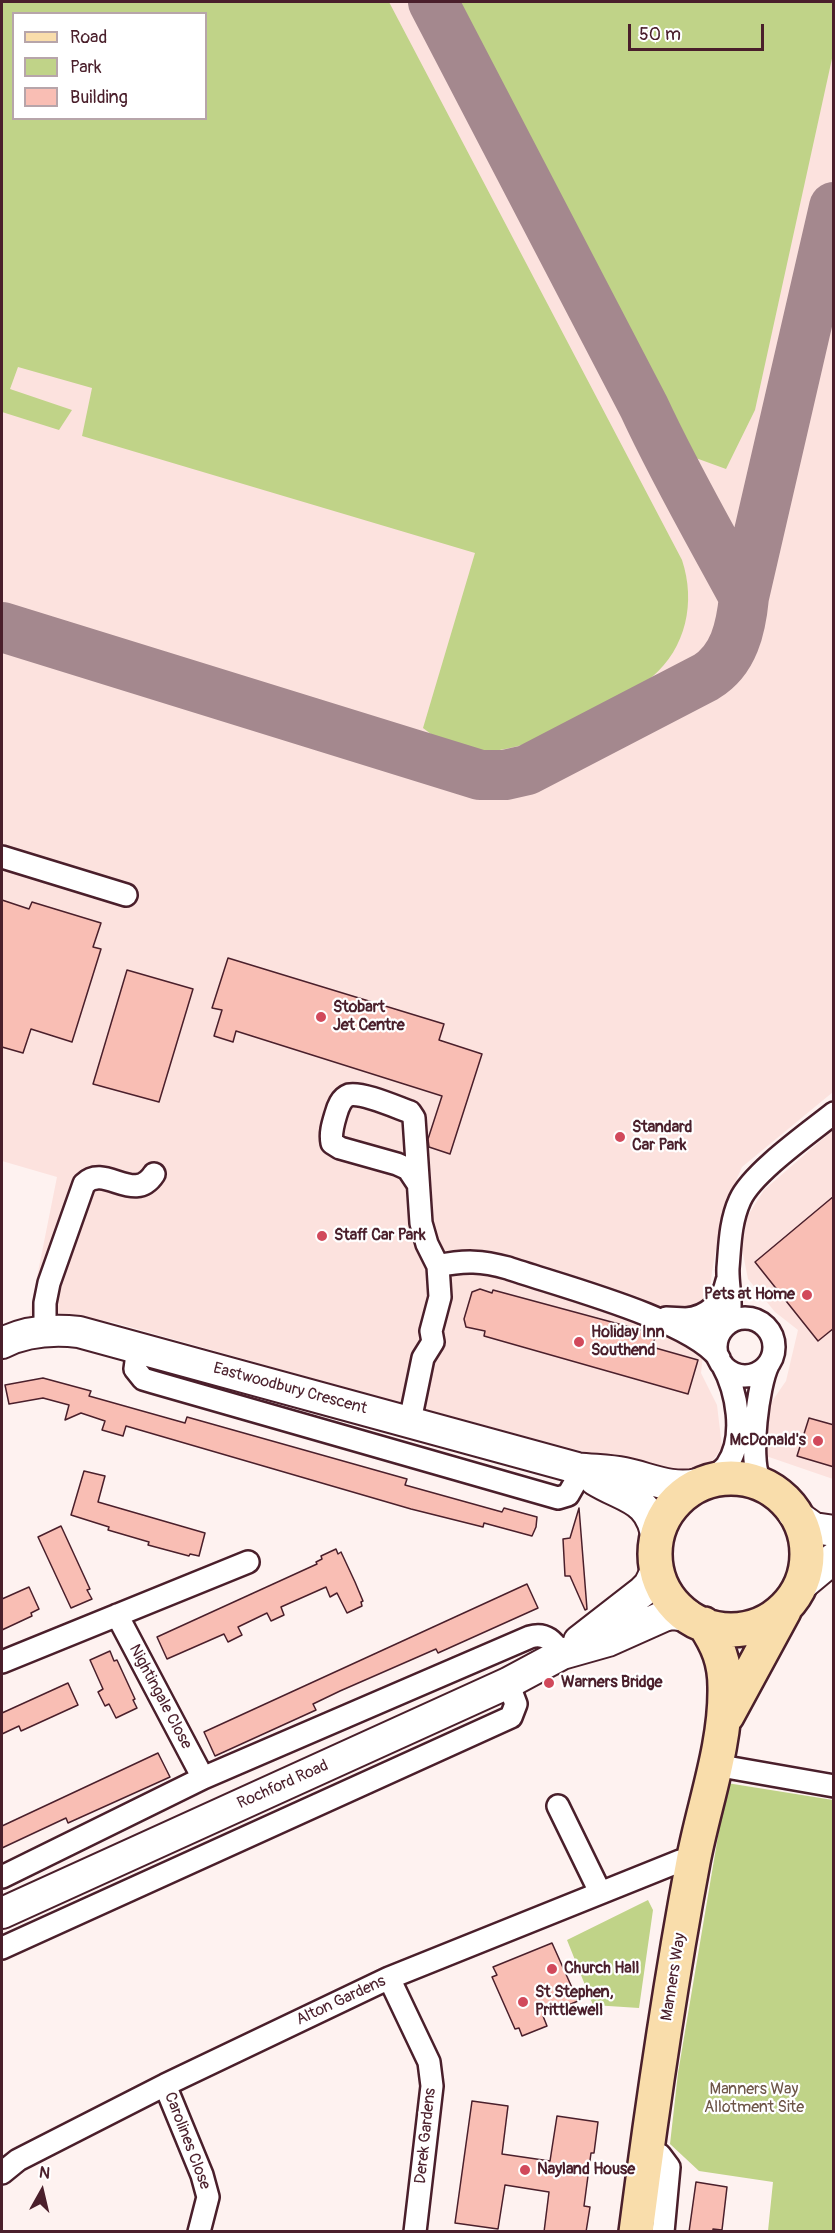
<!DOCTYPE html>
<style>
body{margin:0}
#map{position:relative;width:835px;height:2233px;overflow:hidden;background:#fef2f0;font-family:Pangolin,sans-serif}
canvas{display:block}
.frame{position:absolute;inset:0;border:3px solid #4a1f2b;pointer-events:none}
.legend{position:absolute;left:12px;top:12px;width:195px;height:108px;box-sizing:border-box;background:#fff;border:2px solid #b7a5aa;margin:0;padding:8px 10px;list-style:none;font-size:18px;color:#4a1f2b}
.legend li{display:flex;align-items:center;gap:12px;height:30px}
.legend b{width:30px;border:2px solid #b7a5aa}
.north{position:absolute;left:12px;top:2161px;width:60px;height:60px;-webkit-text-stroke:4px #fff;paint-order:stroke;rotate:8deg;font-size:16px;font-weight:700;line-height:24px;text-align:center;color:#4a1f2b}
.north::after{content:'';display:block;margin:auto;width:21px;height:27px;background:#4a1f2b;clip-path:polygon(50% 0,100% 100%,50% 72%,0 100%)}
.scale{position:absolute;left:628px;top:24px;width:136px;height:27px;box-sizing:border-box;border:3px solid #4a1f2b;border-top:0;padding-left:8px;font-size:18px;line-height:21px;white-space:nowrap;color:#4a1f2b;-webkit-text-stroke:4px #fff;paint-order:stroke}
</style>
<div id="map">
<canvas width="835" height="2233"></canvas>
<div class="frame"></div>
<ul class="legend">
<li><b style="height:8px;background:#f9ddab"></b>Road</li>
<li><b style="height:16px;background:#c0d388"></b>Park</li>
<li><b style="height:16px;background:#f9beb4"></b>Building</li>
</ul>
<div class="north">N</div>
<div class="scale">50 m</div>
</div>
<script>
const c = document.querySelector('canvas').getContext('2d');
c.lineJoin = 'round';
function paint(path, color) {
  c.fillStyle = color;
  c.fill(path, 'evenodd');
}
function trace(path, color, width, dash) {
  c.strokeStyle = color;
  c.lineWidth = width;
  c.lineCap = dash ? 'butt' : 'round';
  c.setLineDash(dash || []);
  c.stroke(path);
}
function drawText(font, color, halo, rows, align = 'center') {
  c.font = font + ' Pangolin,sans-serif';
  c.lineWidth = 4.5;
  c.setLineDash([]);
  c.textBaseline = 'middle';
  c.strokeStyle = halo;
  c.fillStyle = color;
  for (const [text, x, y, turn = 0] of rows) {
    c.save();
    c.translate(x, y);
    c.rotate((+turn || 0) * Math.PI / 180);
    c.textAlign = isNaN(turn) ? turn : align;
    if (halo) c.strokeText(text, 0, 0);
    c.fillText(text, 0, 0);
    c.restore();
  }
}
const built = new Path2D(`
 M2,2H833V1092L742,1167L729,1197L719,1231L712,1272L701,1373L717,1405L722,1447L708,1468L678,1475L637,1466L393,1401L112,1322L29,1317L57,1177L2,1161ZM14,14H206V118H14Z
 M833,1130V1479L766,1456V1410L786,1381L798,1330L775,1312L748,1279L742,1249L747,1217L764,1190Z`);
const green = new Path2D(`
 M2,2H389L682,560C696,602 686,648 652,677C638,690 615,697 599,706C574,718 549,731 525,744C484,756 457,756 423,728L475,553L82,436L92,388L18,367L10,389L72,410L59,430L2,412ZM14,14H206V118H14Z
 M449,2H833V54L755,410L726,469L682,453Z
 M727,1783L833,1800V2231H768L773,2182L699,2171L670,2144L678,2073Z
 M648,1900L653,1910L639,2008L593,2005L567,1940Z`);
const taxiway = new Path2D(`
 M433,2L644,407C674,472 710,534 744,597
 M2,627L480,775H505L527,770L706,677C734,660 741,628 744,597L834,207`);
const building = new Path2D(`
 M2,900L29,909L32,902L101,923L93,947L101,949L72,1042L31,1029L23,1053L2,1047Z
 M228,958L444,1024L439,1040L482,1054L450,1154L429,1147L428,1139L442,1096L236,1031L233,1042L214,1036L222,1010L212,1008Z
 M127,970L193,989L159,1102L93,1084Z
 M834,1196V1328L818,1341L755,1262Z
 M480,1289L492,1293L493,1290L656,1334L652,1347L698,1360L688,1394L484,1336L485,1331L466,1327L464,1319L472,1292Z
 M43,1378L91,1391L89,1396L185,1423L187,1417L407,1479L405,1485L502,1512L504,1508L537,1517L536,1527L532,1536L484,1523L483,1527L411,1509L126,1426L123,1436L102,1430L105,1421L81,1413L65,1420L69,1405L43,1398L9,1404L5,1385Z
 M809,1418L834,1425V1467L797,1456Z
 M84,1471L105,1476L98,1502L205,1533L199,1556L190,1554L189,1556L148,1545L149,1542L108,1530L109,1527L71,1515Z
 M579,1508L587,1609L585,1610L570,1576H565L563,1539L570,1538Z
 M61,1526L90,1589L87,1590L92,1599L71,1608L38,1537Z
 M336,1549L338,1554L341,1552L355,1582L363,1601L361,1602L362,1606L347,1613L337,1593L330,1597L326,1587L281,1607L284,1615L271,1621L267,1613L238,1627L242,1635L228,1642L224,1634L167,1659L157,1637L317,1564L316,1562L322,1559L321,1556Z
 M527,1584L538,1608L438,1653L436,1649L340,1691L313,1704L316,1710L215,1756L204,1732Z
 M29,1587L39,1609L31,1613L32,1616L2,1630V1599Z
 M110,1651L114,1661L117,1660L135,1699L133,1700L137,1708L116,1718L109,1704L105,1706L98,1692L103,1689L90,1660Z
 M68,1683L78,1705L21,1731L19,1726L2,1734V1713Z
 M158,1753L170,1777L68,1823L66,1818L2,1848V1826Z
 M552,1943L578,2001L543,2016L547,2026L522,2036L519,2028L515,2029L492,1977L497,1975L493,1967Z
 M472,2101L508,2106L502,2154L550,2161L557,2116L598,2122L594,2153H591L584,2206L590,2207L586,2232H544L549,2192L505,2185L498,2229L455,2223Z
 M696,2182L727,2187L722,2230L713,2229V2232H689Z`);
const street = new Path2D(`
 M2,857L126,895
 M438,1266C465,1260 482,1261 508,1268C557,1285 690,1319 719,1358
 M666,1318L686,1319L717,1328L725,1326
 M716 1347a29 29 0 1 1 58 0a29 29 0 1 1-58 0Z
 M686,1319C709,1317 722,1303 727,1281
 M725,1326C735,1308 727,1288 728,1268C730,1245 730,1222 740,1200C752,1173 809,1133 834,1113
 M45,1330V1303L49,1283L84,1184C105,1163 134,1205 154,1174
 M138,1347L135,1369L143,1379L153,1382L544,1494L558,1498L568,1495L576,1481L577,1468
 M768,1365C758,1385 749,1458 759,1478C761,1482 765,1486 768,1489
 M410,1421L423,1358L433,1342L431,1331L440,1297L438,1266L427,1244L421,1223L414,1118L410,1112C396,1107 362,1092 349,1095C341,1098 338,1107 336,1114C333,1124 330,1133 332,1143L340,1148L397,1164L408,1169L418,1184
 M708,1480C715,1475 722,1472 727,1465C746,1437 737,1391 722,1364
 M117,1615L203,1778
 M2,1662L248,1562
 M715,1765L834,1786
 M558,1806L600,1892
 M2,1877L203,1778L530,1637C546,1632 554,1642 562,1654
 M2,1948L511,1717L516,1704L508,1683
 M389,1978L429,2062L432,2086L415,2232
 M165,2085L202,2175L208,2197L199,2232
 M646,2150L660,2155L669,2167L663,2232
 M2,2173L18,2160L165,2085L389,1978L680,1861H693`);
const secondary = new Path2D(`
 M2,1343C26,1331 52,1329 79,1332L577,1468C592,1470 609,1470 624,1473C649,1478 671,1490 698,1484
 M595,1480C626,1499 651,1497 657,1540
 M793,1513L814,1528L834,1531
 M804,1583L834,1558
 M579,1641L642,1592L649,1585L656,1571
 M2,1913L508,1683L562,1654L608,1641L664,1616L672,1614L689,1616`);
const primary = new Path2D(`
 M655 1554a76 76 0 1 1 152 0a76 76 0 1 1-152 0Z
 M727,1716L784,1611
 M636,2232C652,2108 670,1984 693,1862C704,1804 726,1746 725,1687C725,1662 718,1645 704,1624`);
const markers = [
 [321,1017,6,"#d1495b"],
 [620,1137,6,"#d1495b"],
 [322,1236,6,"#d1495b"],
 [807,1295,6,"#d1495b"],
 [579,1342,6,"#d1495b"],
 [818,1441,6,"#d1495b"],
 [549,1683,6,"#d1495b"],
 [552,1969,6,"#d1495b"],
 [523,2002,6,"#d1495b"],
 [525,2170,6,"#d1495b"]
];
const poiNames = [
 ["Stobart",333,1008],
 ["Jet Centre",333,1026],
 ["Standard",632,1128],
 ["Car Park",632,1146],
 ["Staff Car Park",334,1236],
 ["Pets at Home",795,1295,"right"],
 ["Holiday Inn",591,1333],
 ["Southend",591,1351],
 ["McDonald's",806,1441,"right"],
 ["Warners Bridge",561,1683],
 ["Church Hall",564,1969],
 ["St Stephen,",535,1993],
 ["Prittlewell",535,2011],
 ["Nayland House",537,2170]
];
const streetNames = [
 ["Eastwoodbury Crescent",290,1389,15],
 ["Nightingale Close",160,1697,62],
 ["Rochford Road",283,1785,-24],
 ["Manners Way",674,1977,-81],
 ["Alton Gardens",341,2001,-25],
 ["Derek Gardens",426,2136,-84],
 ["Carolines Close",187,2141,69]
];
const parkNames = [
 ["Manners Way",754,2090],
 ["Allotment Site",754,2108]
];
paint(built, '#fce2de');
paint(green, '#c0d388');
trace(taxiway, '#a4888e', 50);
paint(building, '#f9beb4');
trace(building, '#4a1f2b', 1.5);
trace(street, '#4a1f2b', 26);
trace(secondary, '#4a1f2b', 34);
trace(primary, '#4a1f2b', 38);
trace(street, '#fff', 21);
trace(secondary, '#fff', 30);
trace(primary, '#f9ddab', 33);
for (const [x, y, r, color] of markers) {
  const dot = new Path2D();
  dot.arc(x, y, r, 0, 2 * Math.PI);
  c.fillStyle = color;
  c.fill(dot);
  trace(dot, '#fff', 2);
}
drawText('bold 16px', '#4a1f2b', '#fff', poiNames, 'left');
drawText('16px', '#4a1f2b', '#fff', streetNames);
drawText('16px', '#6d5547', '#fff', parkNames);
</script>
